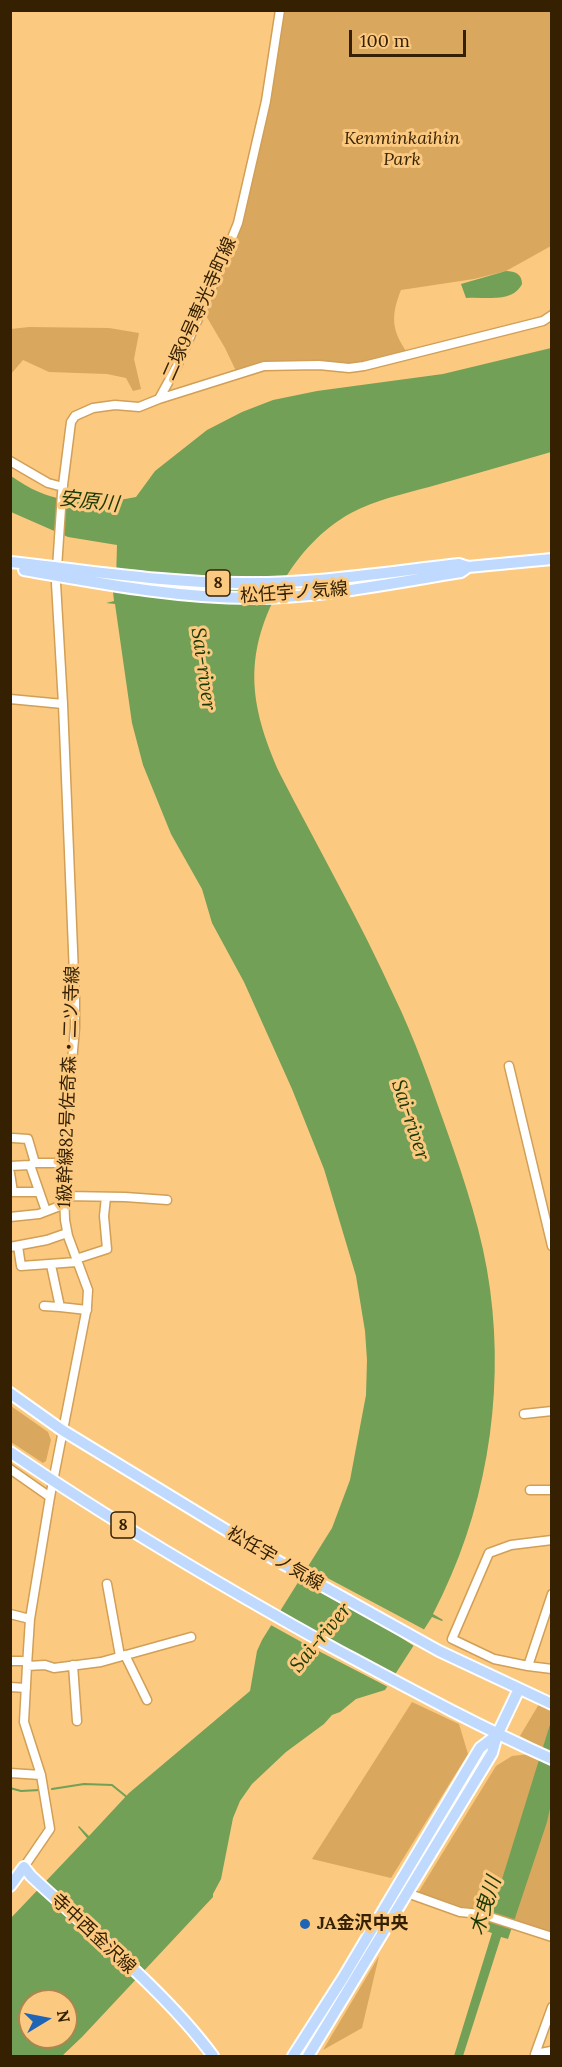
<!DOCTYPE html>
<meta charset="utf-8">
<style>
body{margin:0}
#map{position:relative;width:562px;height:2067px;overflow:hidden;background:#fcc980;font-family:Lora,serif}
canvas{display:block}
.frame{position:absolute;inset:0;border:12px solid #352102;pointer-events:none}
.north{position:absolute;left:18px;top:1989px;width:60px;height:60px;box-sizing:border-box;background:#fcc980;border:2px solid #ac864e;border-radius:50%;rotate:80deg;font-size:16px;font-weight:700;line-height:24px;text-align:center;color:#352102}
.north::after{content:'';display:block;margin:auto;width:21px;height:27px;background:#2065b5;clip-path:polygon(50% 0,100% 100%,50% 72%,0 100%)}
.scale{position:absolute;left:349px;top:30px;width:117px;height:27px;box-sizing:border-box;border:3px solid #352102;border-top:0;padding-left:8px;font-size:18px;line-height:21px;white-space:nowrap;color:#352102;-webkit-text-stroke:4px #fcc980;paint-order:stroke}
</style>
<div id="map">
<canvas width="562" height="2067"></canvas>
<div class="frame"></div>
<div class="north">N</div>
<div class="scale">100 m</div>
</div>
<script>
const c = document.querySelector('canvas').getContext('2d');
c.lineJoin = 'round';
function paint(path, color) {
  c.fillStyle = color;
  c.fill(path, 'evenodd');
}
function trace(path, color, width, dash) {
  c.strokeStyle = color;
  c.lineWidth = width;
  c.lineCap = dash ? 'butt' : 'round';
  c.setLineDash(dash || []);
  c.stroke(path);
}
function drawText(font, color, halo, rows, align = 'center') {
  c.font = font + ' Lora,"Noto Sans JP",serif';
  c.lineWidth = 6;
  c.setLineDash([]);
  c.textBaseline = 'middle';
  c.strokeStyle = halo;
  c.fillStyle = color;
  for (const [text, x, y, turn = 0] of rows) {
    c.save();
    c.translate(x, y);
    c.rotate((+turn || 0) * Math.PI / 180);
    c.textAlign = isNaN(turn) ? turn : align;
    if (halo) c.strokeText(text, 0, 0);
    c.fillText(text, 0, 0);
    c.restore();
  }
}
const green = new Path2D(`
 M284,11H551V246L506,271L474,279L401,290C391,315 391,330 407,352L356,365L236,371L225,348L205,314L239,230L268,107Z
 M29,327L109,328L139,333L134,359L141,389L133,391L126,378L107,374L49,372L23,360L11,374V329Z
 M11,1406L48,1432L51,1440L46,1461L43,1463L11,1442Z
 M412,1702L459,1724L468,1754L391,1878L312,1859Z
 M539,1704L551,1710V1721L543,1748L520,1736Z
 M530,1754L551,1763V1933L459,1908L418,1893L496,1766L512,1756Z
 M379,1956L362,2028L323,2050Z`);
const water = new Path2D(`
 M506,271C515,271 522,274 522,284C512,304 484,296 466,298L461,284Z
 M551,348V452C511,464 470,475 429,487C403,494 375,500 351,513C322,529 298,555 282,584C243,653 248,703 280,774C318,848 360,921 394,996C415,1039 431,1086 447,1131C465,1182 483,1235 490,1289C505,1399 485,1515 433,1614L443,1620L442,1621L432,1617L385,1690L356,1699L340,1712L332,1715L324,1724L286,1752L252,1784L240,1801L233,1818L221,1879L213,1894V1897L82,2037L62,2056H11L10,1919L87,1838L78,1827L79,1826L89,1836L129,1793L250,1691L257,1651L262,1640L332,1528L350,1480L366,1395L367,1360L365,1331L356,1276L324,1169L292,1089L244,982L212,923L202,889L171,834L143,765L132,723L115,604L106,603L114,601L113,592L116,580L117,545L68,537L11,512V476C20,482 29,488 39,492C69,505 105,503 136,497L155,471L207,430L242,412L273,400L317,391L443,374ZM30,2001H66V2037H30Z
 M551,1721V1804L547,1822L508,1939L501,1937L463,2056H454L492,1933L486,1931Z`);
const pier = new Path2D(`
 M305,1566L427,1631L417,1648L391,1631L297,1579Z
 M277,1611L305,1627L398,1676L390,1688L305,1644L269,1624Z`);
const stream = new Path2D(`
 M10,1788L21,1791L40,1790
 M52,1789L84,1784L112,1785L128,1798`);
const minor = new Path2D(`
 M159,399L264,366L319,365L349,368L364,366L543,321L552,315
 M10,461L48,483L63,487
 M10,699L63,704
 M509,1066L552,1246
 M13,1138L28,1139L35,1163
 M10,1166L30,1165
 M10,1173L13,1192H39
 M65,1196L125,1197L167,1200
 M46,1211L30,1165L35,1163H63
 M10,1217L39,1214L65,1204
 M18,1246L21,1266L77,1262
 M10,1247L47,1240L67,1233
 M76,1259L107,1249L104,1216L106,1197
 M51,1265L60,1307L87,1310
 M44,1306L60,1307
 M524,1414L552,1411
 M10,1469L50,1497
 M530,1490H552
 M552,1540L511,1545L489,1553L452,1639L494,1659L528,1666L552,1669
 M107,1584L120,1656
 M10,1614L30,1619
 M125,1655L147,1700
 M10,1661H27
 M73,1665L77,1721
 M27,1666L45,1665L54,1668L101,1662L191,1637
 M528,1666L552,1594
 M10,1687L26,1688
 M10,1773L41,1775
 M24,1867L50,1829L41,1775L24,1722L27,1666L30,1619L50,1497L87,1307L88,1290L68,1236L65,1220L63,1163L75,1028V999L63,704L56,583L62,493L71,422L75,416L93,408L115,405L139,407L159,399L177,366L210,292L238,223L266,101L280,10
 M407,1893L460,1912L481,1914L552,1937
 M552,2007L535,2054L551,2051L552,2055`);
const major = new Path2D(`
 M10,562C87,570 164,583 242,583C314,584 387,572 459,564L468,567L552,559
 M24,570C99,583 175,598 251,598C322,598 392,583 461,572L468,567
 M10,1393L62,1430L267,1555L439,1651L552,1704
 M10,1452C116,1524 225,1588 337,1650C408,1688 478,1726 552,1759
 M10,1886L24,1867L31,1876C91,1932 165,1991 213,2056
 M293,2056L343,1978L480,1748L497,1735
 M308,2056L492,1753L497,1735L519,1689`);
const markers = [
 [305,1924,6,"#2065b5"]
];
const shields = [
 [218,583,24],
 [123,1525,24]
];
const shieldNames = [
 ["8",218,583],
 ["8",123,1525]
];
const parkNames = [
 ["Kenminkaihin",402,139],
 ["Park",402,160]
];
const streetNames = [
 ["二塚9号専光寺町線",200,309,-66],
 ["松任宇ノ気線",294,593,-4],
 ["1級幹線82号佐奇森・二ツ寺線",69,1087,-88],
 ["松任宇ノ気線",275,1559,30],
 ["寺中西金沢線",93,1934,43]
];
const poiNames = [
 ["JA金沢中央",317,1924]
];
const waterNames = [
 ["安原川",89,502,6],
 ["Sai-river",203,669,82],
 ["Sai-river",410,1120,72],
 ["Sai-river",321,1638,-50],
 ["木曳川",486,1906,-72]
];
paint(green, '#d9a75e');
paint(water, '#71a056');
paint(pier, '#fcc980');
trace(stream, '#71a056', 2);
trace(minor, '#d19f56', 11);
trace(major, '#fff', 14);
trace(minor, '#fff', 8);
trace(major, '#bfdafe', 10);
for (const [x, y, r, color] of markers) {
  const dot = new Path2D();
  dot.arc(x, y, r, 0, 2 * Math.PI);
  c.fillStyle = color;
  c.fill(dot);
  trace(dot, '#fcc980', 2);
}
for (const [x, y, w] of shields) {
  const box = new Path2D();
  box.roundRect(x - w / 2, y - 13, w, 26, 4.5);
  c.fillStyle = '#fcc980';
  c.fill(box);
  trace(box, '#352102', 1.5);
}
drawText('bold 16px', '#352102', null, shieldNames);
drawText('italic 18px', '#3b2502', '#fcc980', parkNames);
drawText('18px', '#352102', '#fcc980', streetNames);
drawText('bold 18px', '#352102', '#fcc980', poiNames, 'left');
drawText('italic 20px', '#193802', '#fcc980', waterNames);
</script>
